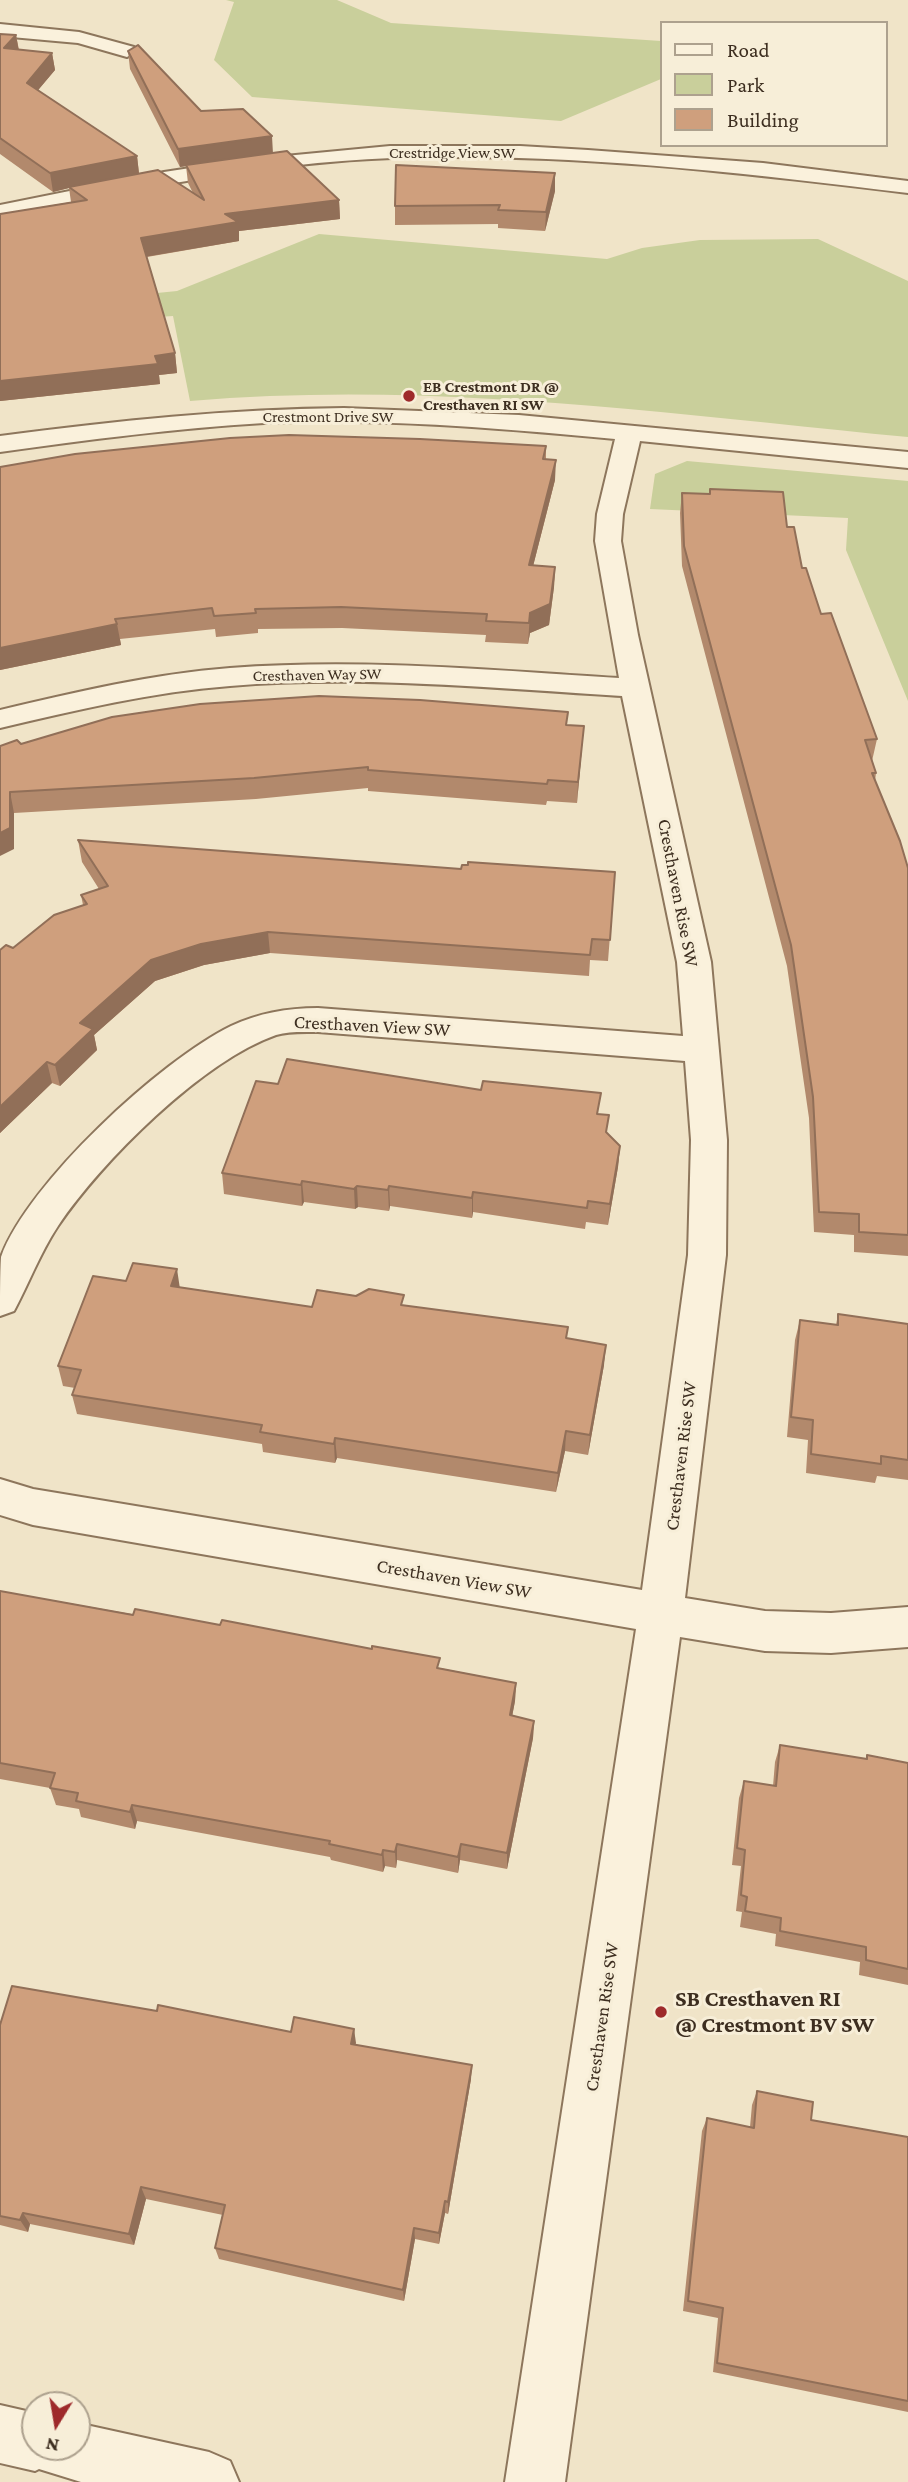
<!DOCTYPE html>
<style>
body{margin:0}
#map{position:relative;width:908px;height:2482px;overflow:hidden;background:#f0e4c8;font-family:"Crimson Pro",serif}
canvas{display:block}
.legend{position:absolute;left:660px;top:21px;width:228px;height:126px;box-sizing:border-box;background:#f7eed8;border:2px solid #ada18e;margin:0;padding:9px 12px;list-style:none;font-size:21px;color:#3d2e20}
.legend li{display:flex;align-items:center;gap:14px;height:35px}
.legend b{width:35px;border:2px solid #ada18e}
.north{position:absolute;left:21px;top:2391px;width:70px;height:70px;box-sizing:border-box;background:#f7eed8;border:2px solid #ada18e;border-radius:50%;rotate:191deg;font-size:19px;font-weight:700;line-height:28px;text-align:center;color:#3d2e20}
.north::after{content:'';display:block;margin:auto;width:24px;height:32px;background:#9e2a2b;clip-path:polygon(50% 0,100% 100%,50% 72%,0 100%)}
</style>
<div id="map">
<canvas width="908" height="2482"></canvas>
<ul class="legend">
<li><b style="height:9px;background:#faf1dc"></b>Road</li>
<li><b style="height:19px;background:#c9cf9b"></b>Park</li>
<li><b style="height:19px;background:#cf9f7d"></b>Building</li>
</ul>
<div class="north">N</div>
</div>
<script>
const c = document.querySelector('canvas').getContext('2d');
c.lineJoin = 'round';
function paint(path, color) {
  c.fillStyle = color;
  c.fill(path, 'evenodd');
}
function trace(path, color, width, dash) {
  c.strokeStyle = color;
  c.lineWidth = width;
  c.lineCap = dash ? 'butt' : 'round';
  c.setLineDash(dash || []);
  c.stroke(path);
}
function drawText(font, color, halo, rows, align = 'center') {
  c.font = font + ' "Crimson Pro",serif';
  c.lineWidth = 6;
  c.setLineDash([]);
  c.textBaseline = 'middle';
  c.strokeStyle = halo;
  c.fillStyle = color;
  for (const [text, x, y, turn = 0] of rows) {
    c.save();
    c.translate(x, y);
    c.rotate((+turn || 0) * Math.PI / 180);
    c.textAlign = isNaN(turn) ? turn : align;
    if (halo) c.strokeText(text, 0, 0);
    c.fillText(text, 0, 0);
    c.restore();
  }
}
const green = new Path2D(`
 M226,0H337L391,23L661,41V79L561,121L252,97L214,60L234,2Z
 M319,234L607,259L642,248L700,240L818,239L908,281V437C668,414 432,380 190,401L173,316L97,321L17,307L177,291Z
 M687,461L908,481V701L846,550L848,518L650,509L655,474Z`);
const minor = new Path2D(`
 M0,24L79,32L134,47L136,51L127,57L78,43L0,36Z
 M390,146H520L588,150L763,163L908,181V193C737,172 564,152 392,158C259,163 129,191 0,217V205L164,172L243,160Z
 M344,408L519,415L908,452V468L640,441L623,514L621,541L638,635L711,962L727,1140L726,1255L685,1598L765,1611L831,1613L908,1607V1647L831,1653L765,1651L680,1637L565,2482H505L636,1629L33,1525L0,1515V1479L33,1489L642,1590L688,1255L691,1140L685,1061L318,1032C304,1032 289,1031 276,1035C202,1061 101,1162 58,1226C40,1253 29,1283 14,1311L0,1316C0,1299 0,1273 1,1257C28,1183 160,1061 231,1026C259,1013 287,1008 318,1008L683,1036L677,962L622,696C492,688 360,675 230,686C152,692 76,710 0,728V710C76,692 152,674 230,668C360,658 490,670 619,678L595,541L597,514L615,439C499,428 381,418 264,423C176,428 88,440 0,452V436C115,421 228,409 344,408Z
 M0,2405L35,2413V2447H77V2423L209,2452L230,2461L239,2482H81L39,2469L35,2471L0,2463Z`);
const wall = new Path2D(`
 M0,34L16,35L19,50L52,53L55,70L38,90L137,156L139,173L193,193L188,183L186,166L180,167L130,69L128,51L201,111L273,153L339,200L340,219L239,231V241L147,257L175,353L177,373L159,375L160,384L0,401V214L71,202L69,188L53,192L0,154Z
 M555,173V191L545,231L498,228V224L395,225V206Z
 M546,446V459L555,480L533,566L555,567L554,587L549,625L530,633L528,644L485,642L486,635L342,628L258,629V633L216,637L215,629L120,639L121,645L0,670V467Z
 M710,489L787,527L802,568L821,614L877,739L872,761L876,773L875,781L908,868V1256L854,1252V1235L814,1232L809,1118L787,966L682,566L680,513L682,493L709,494Z
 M567,725L582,747L577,803L547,801L546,805L368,791V788L256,799L14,813V849L0,746L21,744Z
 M78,840L461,869L615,872L608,961L590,960L589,976L270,953L204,965L155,981L94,1035L97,1050L60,1086L52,1083L0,1133V950L13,948L83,905L81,895L99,889L82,862Z
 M278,1084L481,1090L600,1114L607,1134L620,1146L618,1167L608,1225L586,1222L585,1229L473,1212L472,1218L390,1206L389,1211L358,1207L355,1209L304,1202L302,1206L224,1194L222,1173Z
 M126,1281L180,1287L312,1307L404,1305L568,1339L604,1365L588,1455L565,1451L556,1492L337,1458L335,1463L263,1452L262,1444L77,1414L72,1395L75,1388L63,1386L58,1366Z
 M838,1314L908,1324V1480L877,1476L875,1483L806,1473L808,1440L787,1437L795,1340L800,1320L836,1325Z
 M0,1591L440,1668L516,1683L515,1701L512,1716L534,1721L533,1738L507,1869L460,1860L458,1873L397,1860L396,1868L385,1866L383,1872L331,1860L330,1857L137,1821L135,1829L81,1817L79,1809L56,1805L50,1788L0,1779Z
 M780,1745L866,1759L867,1755L908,1763V1985L859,1975L860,1962L775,1946L776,1934L740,1927L742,1912L736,1911L741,1866L732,1865L739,1798L744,1781L773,1786L775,1762Z
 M157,2011L291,2032L354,2029L355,2045L471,2079L448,2214L445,2213L439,2244L415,2239L404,2301L219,2259L215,2248L223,2215L146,2199L134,2245L30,2224L28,2232L0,2225V2025Z
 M757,2091L811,2120L908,2137V2412L713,2372L718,2318L683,2311L702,2131L707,2118L750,2127L752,2105Z`);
const shadedWall = new Path2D(`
 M16,35L19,52L4,48Z
 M52,53L55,70L29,101L27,83Z
 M272,136L273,154L180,167L178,149Z
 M137,156L139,174L69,187V188L53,192L50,173Z
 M555,173V191L545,231L546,212Z
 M339,200L340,219L239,231V241L144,257L141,238L225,214Z
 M175,353L177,373L159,375L160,384L0,401V381Z
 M556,460L555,480L528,586L529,565Z
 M555,567L554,587L549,625L530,633L528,644L530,613Z
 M117,624L121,645L0,670V648Z
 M584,726L582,747L577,803L578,782Z
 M10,792L14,813V849L0,856V833Z
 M268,932L270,953L204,965L155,981L94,1035L97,1050L60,1086L55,1065L80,1023L151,960L201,944Z
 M47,1062L52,1083L0,1133V1107Z
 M620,1146L618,1167L608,1225L610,1204Z
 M302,1181L304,1202L302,1206L301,1185Z
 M357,1186L358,1207L355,1209L354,1189Z
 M389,1186L390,1206L389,1211L388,1190Z
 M473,1192V1212L472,1218V1198Z
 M177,1269L180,1289L171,1286Z
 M606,1345L604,1365L588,1455L590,1435Z
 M566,1431L565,1451L556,1492L558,1473Z
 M335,1438L337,1458L335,1463L334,1444Z
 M516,1683L515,1701L509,1733L510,1715Z
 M534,1721L533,1738L507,1869V1853Z
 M132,1805L137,1821L135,1829L130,1812Z
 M397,1844V1860L396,1868L395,1852Z
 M461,1844L460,1860L458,1873V1857Z
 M383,1850L385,1866L383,1872L382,1855Z
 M354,2029L356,2043L352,2058L351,2044Z
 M472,2065L471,2079L448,2214V2202Z
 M141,2187L146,2199L134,2245L129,2234Z
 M445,2201V2213L439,2244V2233Z
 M23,2213L30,2224L28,2232L20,2220Z
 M414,2228L415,2239L404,2301L403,2290Z`);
const building = new Path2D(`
 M0,34L16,35L4,48L52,53L27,83L137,156L50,173L0,138Z
 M138,45L201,111L243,109L272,136L178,149L128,51Z
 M287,151L339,200L225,214L238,222L141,238L175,353L155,356L158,364L0,381V214L87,200L69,187L158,170L204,200L186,165Z
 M396,165L555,173L546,212L498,210L500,205L395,206Z
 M289,435L420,439L546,446L543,459L556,460L529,565L555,567L550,604L530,613L529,623L486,621L487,614L341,607L255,609L256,613L214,616L212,608L115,619L117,624L0,648V467L75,454L230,438Z
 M710,489L783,492L787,527H794L802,568H806L821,614L831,613L877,739L865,740L876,773H872L900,841L908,868V1235L859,1232V1214L819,1212L813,1097L791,945L684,546L682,493L710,494Z
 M319,696L420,700L568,712L566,725L584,726L578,782L548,780L547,784L368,770V767L254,778L10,792V828L0,833V746L17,740L21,744L112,717L200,704Z
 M78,840L461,869L462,865H468V862L615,872L610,940L592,939L590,955L268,932L201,944L151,960L80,1023L93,1029L55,1065L47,1062L0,1107V950L6,945L13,948L54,915L87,904L81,895L108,886Z
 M287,1059L481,1090L483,1081L601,1093L597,1114L609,1115L606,1132L620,1146L610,1204L588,1201L587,1208L473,1192L472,1198L389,1186L388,1190L357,1186L354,1189L302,1181L301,1185L222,1173L256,1081L278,1084Z
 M133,1263L177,1269L171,1286L312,1307L317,1290L356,1296L369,1289L404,1295L401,1305L568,1327L566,1338L606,1345L590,1435L566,1431L558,1473L335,1438L334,1444L260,1432L262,1425L72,1395L81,1370L58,1366L93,1276L126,1281Z
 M838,1314L908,1324V1460L881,1456V1464L811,1454L813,1420L791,1417L800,1320L838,1325Z
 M0,1591L133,1615L135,1609L220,1625L222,1620L372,1649V1646L440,1658L437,1668L516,1683L510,1715L534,1721L507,1853L461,1844L458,1857L397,1844L395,1852L383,1850L382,1855L329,1844L330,1841L132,1805L130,1812L76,1801L78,1793L50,1788L55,1773L0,1763Z
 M780,1745L867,1759V1755L908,1763V1969L866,1960V1947L780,1931L781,1918L745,1911L747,1897L741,1895L745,1850L737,1848L744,1781L776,1786Z
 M12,1986L157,2011L158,2005L291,2032L294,2017L354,2029L351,2044L472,2065L448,2202L445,2201L439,2233L414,2228L403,2290L215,2248L225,2205L141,2187L129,2234L23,2213L20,2220L0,2216V2025Z
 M757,2091L813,2102L811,2120L908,2137V2401L717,2363L723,2308L688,2301L707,2118L754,2128Z`);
const markers = [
 [409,396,7,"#9e2a2b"],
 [661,2012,7,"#9e2a2b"]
];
const farStreetnames = [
 ["Crestridge View SW",452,153],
 ["Crestmont Drive SW",328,417],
 ["Cresthaven Way SW",317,675,-1]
];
const farPoinames = [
 ["EB Crestmont DR @",423,387],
 ["Cresthaven RI SW",423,405]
];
const streetNames = [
 ["Cresthaven Rise SW",678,893,79],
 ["Cresthaven View SW",372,1026,3],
 ["Cresthaven Rise SW",681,1456,-83],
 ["Cresthaven View SW",454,1579,10],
 ["Cresthaven Rise SW",602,2017,-82]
];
const nearPoinames = [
 ["SB Cresthaven RI",675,1999],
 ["@ Crestmont BV SW",675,2025]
];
paint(green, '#c9cf9b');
trace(minor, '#8d765c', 4);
paint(minor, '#faf1dc');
paint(wall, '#b2896c');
paint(shadedWall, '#916f58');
paint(building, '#cf9f7d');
trace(building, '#916f58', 2);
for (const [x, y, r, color] of markers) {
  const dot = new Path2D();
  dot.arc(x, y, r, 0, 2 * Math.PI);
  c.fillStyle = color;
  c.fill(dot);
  trace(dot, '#f7eed8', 2.5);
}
drawText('16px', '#3d2e20', '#f7eed8', farStreetnames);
drawText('bold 16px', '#3d2e20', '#f7eed8', farPoinames, 'left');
drawText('19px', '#3d2e20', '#f7eed8', streetNames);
drawText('bold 23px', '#3d2e20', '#f7eed8', nearPoinames, 'left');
</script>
